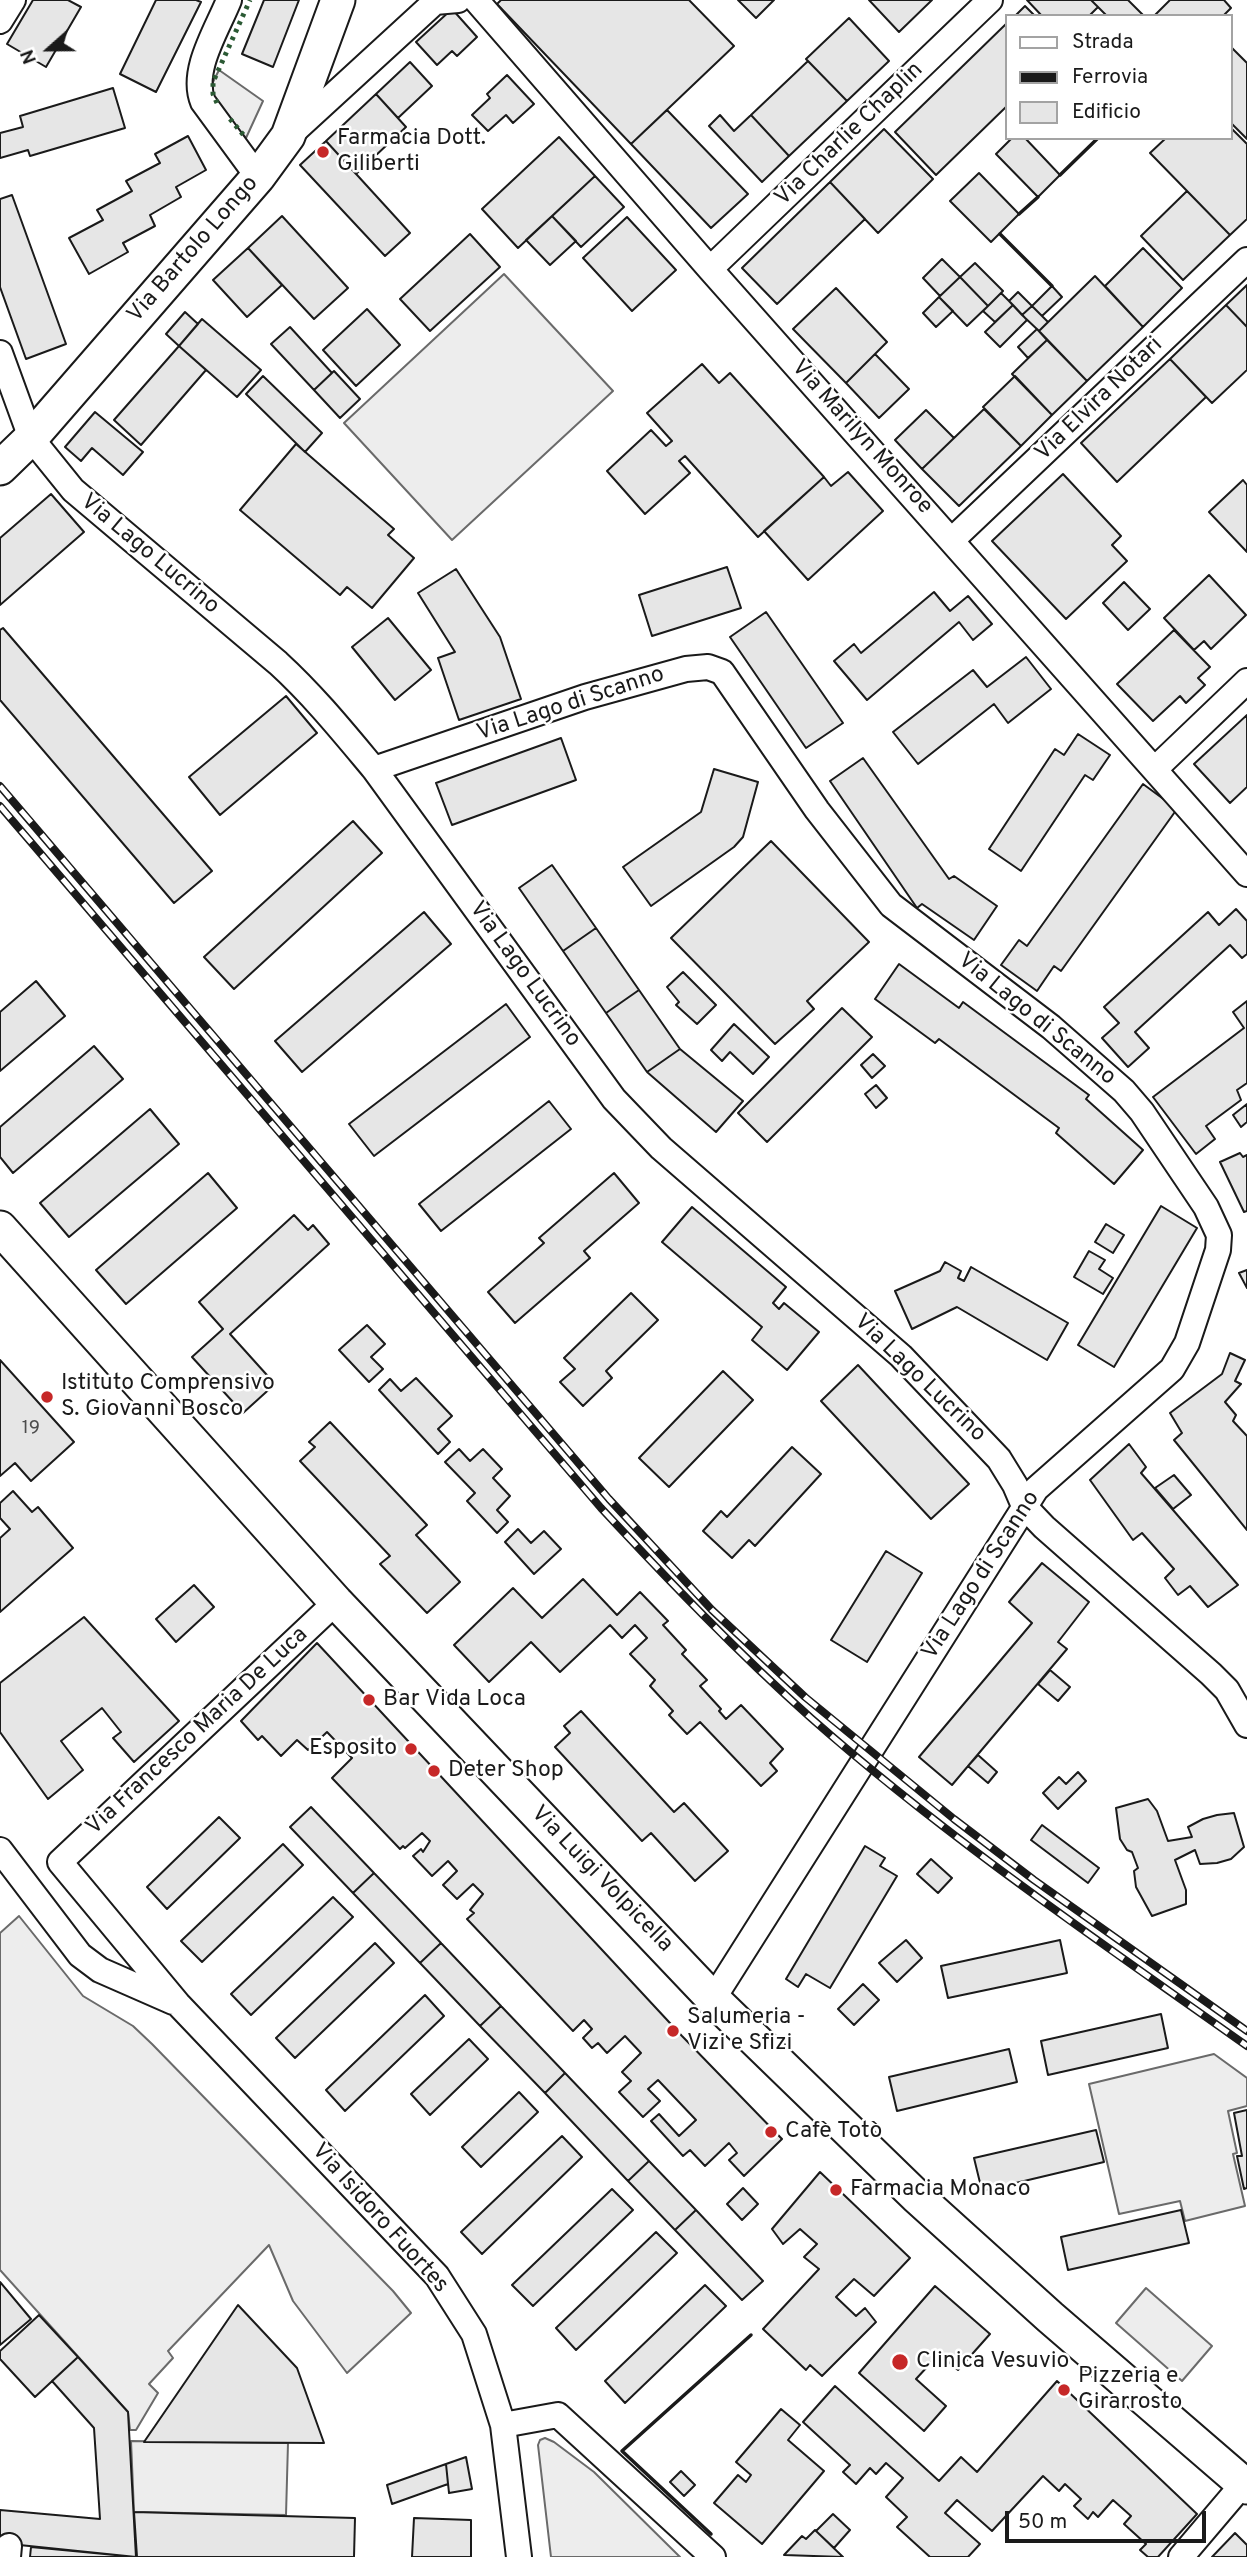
<!DOCTYPE html>
<meta charset="utf-8">
<style>
body{margin:0}
#map{position:relative;width:1247px;height:2557px;overflow:hidden;background:#fff;font-family:Overpass,sans-serif}
canvas{display:block}
.legend{position:absolute;left:1005px;top:14px;width:228px;height:126px;box-sizing:border-box;background:#fff;border:2px solid #a3a3a3;margin:0;padding:9px 12px;list-style:none;font-size:21px;color:#1a1a1a}
.legend li{display:flex;align-items:center;gap:14px;height:35px}
.legend b{width:35px;border:2px solid #a3a3a3}
.north{position:absolute;left:14px;top:14px;width:70px;height:70px;-webkit-text-stroke:5px #fff;paint-order:stroke;rotate:249deg;font-size:19px;font-weight:700;line-height:28px;text-align:center;color:#1a1a1a}
.north::after{content:'';display:block;margin:auto;width:24px;height:32px;background:#1a1a1a;clip-path:polygon(50% 0,100% 100%,50% 72%,0 100%)}
.scale{position:absolute;left:1005px;top:2511px;width:201px;height:32px;box-sizing:border-box;border:4px solid #1a1a1a;border-top:0;padding-left:9px;font-size:21px;line-height:24px;white-space:nowrap;color:#1a1a1a;-webkit-text-stroke:5px #fff;paint-order:stroke}
</style>
<div id="map">
<canvas width="1247" height="2557"></canvas>
<ul class="legend">
<li><b style="height:9px;background:#fff"></b>Strada</li>
<li><b style="height:9px;background:#1a1a1a"></b>Ferrovia</li>
<li><b style="height:19px;background:#e6e6e6"></b>Edificio</li>
</ul>
<div class="north">N</div>
<div class="scale">50 m</div>
</div>
<script>
const c = document.querySelector('canvas').getContext('2d');
c.lineJoin = 'round';
function paint(path, color) {
  c.fillStyle = color;
  c.fill(path, 'evenodd');
}
function trace(path, color, width, dash) {
  c.strokeStyle = color;
  c.lineWidth = width;
  c.lineCap = dash ? 'butt' : 'round';
  c.setLineDash(dash || []);
  c.stroke(path);
}
function drawText(font, color, halo, rows, align = 'center') {
  c.font = font + ' Overpass,sans-serif';
  c.lineWidth = 5;
  c.setLineDash([]);
  c.textBaseline = 'middle';
  c.strokeStyle = halo;
  c.fillStyle = color;
  for (const [text, x, y, turn = 0] of rows) {
    c.save();
    c.translate(x, y);
    c.rotate((+turn || 0) * Math.PI / 180);
    c.textAlign = isNaN(turn) ? turn : align;
    if (halo) c.strokeText(text, 0, 0);
    c.fillText(text, 0, 0);
    c.restore();
  }
}
const built = new Path2D(`
 M219,70L263,101L246,138L218,106L213,94V82Z
 M504,274L613,391L452,540L344,423Z
 M19,1916L83,1996L133,2026L152,2044L393,2291L411,2313L347,2373L293,2301L269,2245L168,2351L173,2358L149,2384L158,2393L136,2430H130L128,2412L0,2270V1933Z
 M1214,2054L1247,2078V2106L1228,2111L1237,2153L1233,2154L1245,2206L1185,2221L1180,2201L1119,2214L1089,2084Z
 M1146,2288L1212,2346L1182,2381L1116,2323Z
 M545,2438L554,2442L594,2472L680,2557H551L538,2445L540,2440Z
 M131,2441L288,2443L286,2515L134,2512Z`);
const building = new Path2D(`
 M33,0H68L81,7L46,67L7,44Z
 M156,0H196L201,2L156,92L120,74Z
 M264,0H299L273,67L242,54Z
 M501,0H689L734,46L631,144L497,4Z
 M738,0H774L756,18Z
 M869,0H932L899,32Z
 M1027,0H1091L1098,7L1089,16H1042Z
 M1091,0H1128L1144,16H1107Z
 M1170,0H1224L1231,8L1223,16H1154Z
 M1025,6L1035,16H1015Z
 M452,9L477,37L457,56L452,51L437,65L416,42Z
 M849,18L889,61L847,101L806,59Z
 M1007,23V106L936,175L895,132Z
 M1231,47L1247,63V139L1231,123Z
 M808,61L847,101L789,156L751,115Z
 M410,62L432,86L398,118L376,94Z
 M507,75L534,104L513,123L506,115L488,131L472,115L490,98L487,94Z
 M113,88L125,128L30,156L28,150L0,158V133L23,127L20,116Z
 M376,94L406,127L356,174L326,141Z
 M667,110L748,194L711,228L631,144Z
 M720,115L734,131L751,115L789,156L762,182L709,126Z
 M1231,128L1247,144V219L1230,235L1150,153L1166,138H1231Z
 M884,129L933,179L878,233L830,182Z
 M188,136L206,170L176,187L181,197L150,215L155,226L123,243L128,252L89,274L69,238L103,220L97,210L132,191L126,181L160,163L155,154Z
 M559,137L595,176L518,248L482,209Z
 M1012,138H1025L1060,175L1038,197L996,154Z
 M326,141L410,233L385,256L300,165Z
 M979,173L1019,214L991,242L950,201Z
 M595,176L624,207L581,247L552,216Z
 M830,182L865,219L777,304L742,268Z
 M1187,191L1230,235L1183,280L1141,236Z
 M12,195L66,344L26,359L0,287V199Z
 M282,216L348,288L314,319L248,248Z
 M552,216L576,241L550,265L526,240Z
 M627,217L676,270L632,311L583,258Z
 M470,234L500,267L430,331L400,299Z
 M248,248L282,285L247,317L213,280Z
 M1143,248L1182,288L1143,327L1105,286Z
 M942,259L960,277L940,296L923,278Z
 M975,263L1003,291L988,306L960,277Z
 M1095,276L1143,327L1087,381L1039,331Z
 M960,277L988,306L967,326L939,297Z
 M1247,285V327L1226,305Z
 M1052,286L1062,297L1042,316L1032,306Z
 M836,288L887,342L846,383L793,329Z
 M1018,292L1032,306L1022,315L1009,301Z
 M1001,293L1013,305L995,322L983,311Z
 M939,297L953,311L936,327L923,313Z
 M1013,305L1027,320L1000,347L985,332Z
 M1226,305L1247,327V370L1212,403L1170,359Z
 M1032,306L1048,322L1039,331L1022,315Z
 M367,309L400,345L356,386L323,350Z
 M185,312L198,324L179,346L166,334Z
 M202,319L261,370L237,397L179,346Z
 M290,327L332,373L314,390L271,344Z
 M1037,329L1047,340L1028,358L1018,347Z
 M1047,340L1087,381L1052,415L1012,374Z
 M179,346L206,370L141,445L114,420Z
 M875,354L909,389L879,418L846,383Z
 M1170,359L1206,397L1117,482L1081,443Z
 M702,364L719,383L730,373L824,477L758,537L685,456L679,461L690,473L645,514L607,471L651,430L666,446L672,441L647,413Z
 M334,371L360,399L340,418L314,390Z
 M263,376L322,433L305,452L246,394Z
 M1015,376L1052,415L1021,446L983,407Z
 M984,409L1021,446L959,506L922,469Z
 M926,410L954,438L922,469L895,440Z
 M95,412L143,452L123,475L92,448L81,461L65,447Z
 M296,444L394,529L388,535L414,558L372,608L347,587L340,595L240,510Z
 M848,472L883,511L808,580L764,531L824,477L831,486Z
 M1063,474L1121,536L1112,545L1127,561L1066,619L992,541Z
 M1243,480L1247,485V552L1209,512Z
 M51,494L84,532L0,605V538Z
 M727,567L741,608L652,636L639,595Z
 M456,569L500,637L521,699L459,720L438,658L455,652L418,593Z
 M1209,575L1246,615L1211,649L1204,641L1194,650L1164,618Z
 M1124,582L1150,609L1128,630L1103,603Z
 M934,592L950,611L968,596L992,624L973,640L959,622L867,700L834,661L854,644L861,653Z
 M766,612L843,723L806,748L730,637Z
 M388,618L431,670L395,700L352,647Z
 M3,628L212,871L174,903L0,700V630Z
 M1174,630L1210,667L1198,678L1205,685L1186,703L1180,696L1153,721L1117,684Z
 M1026,657L1051,689L1008,723L994,704L918,764L893,732L973,670L987,687Z
 M286,696L317,733L220,815L189,777Z
 M1247,715V787L1230,803L1194,764Z
 M1078,734L1110,755L1093,780L1085,775L1021,871L989,849L1055,749L1064,755Z
 M561,738L576,780L452,825L436,783Z
 M863,758L949,879L954,876L997,906L974,940L922,904L917,908L830,781Z
 M714,769L758,782L743,837L734,847L651,906L623,867L701,812Z
 M1143,784L1177,809L1061,971L1054,966L1037,991L1001,965L1019,940L1027,946Z
 M353,821L382,853L234,989L204,957Z
 M771,841L869,942L807,1001L814,1009L775,1044L671,938Z
 M552,865L596,928L563,951L519,888Z
 M1236,909L1247,921V954L1242,958L1230,945L1135,1032L1149,1048L1128,1067L1102,1038L1119,1023L1104,1007L1208,912L1219,925Z
 M424,912L451,944L302,1072L275,1041Z
 M596,928L639,990L606,1013L563,951Z
 M899,964L959,1008L963,1002L1089,1095L1086,1099L1143,1150L1114,1184L1056,1133L1059,1128L939,1039L935,1043L875,999Z
 M683,972L716,1005L697,1024L676,1005L679,1002L667,987Z
 M36,981L65,1016L0,1071V1012Z
 M639,990L680,1049L647,1072L606,1013Z
 M1247,1001V1083L1237,1090L1241,1100L1206,1126L1215,1139L1196,1154L1153,1097L1244,1028L1233,1012Z
 M506,1004L530,1037L374,1156L349,1124Z
 M842,1008L872,1037L767,1142L738,1113Z
 M734,1024L769,1057L753,1074L730,1052L722,1061L711,1050Z
 M94,1046L123,1079L13,1173L0,1157V1127Z
 M680,1049L743,1101L716,1132L647,1072Z
 M873,1054L885,1066L872,1078L861,1065Z
 M876,1085L887,1098L876,1108L865,1094Z
 M549,1101L571,1129L441,1231L419,1204Z
 M1247,1104V1122L1241,1127L1233,1115Z
 M150,1109L179,1144L69,1237L40,1203Z
 M1240,1153L1243,1157L1247,1155V1211L1244,1212L1220,1162Z
 M208,1173L237,1208L126,1304L96,1270Z
 M614,1173L639,1203L584,1251L590,1258L515,1323L488,1292L544,1243L539,1238Z
 M1161,1206L1197,1228L1114,1367L1078,1345Z
 M692,1207L786,1287L773,1303L779,1309L784,1303L819,1332L787,1370L752,1340L762,1327L662,1242Z
 M294,1215L308,1230L313,1225L329,1244L230,1334L275,1384L243,1413L192,1357L223,1329L199,1302Z
 M1106,1224L1124,1235L1113,1253L1095,1242Z
 M1089,1251L1105,1260L1099,1269L1113,1278L1103,1294L1074,1277Z
 M945,1262L961,1271L958,1278L964,1281L971,1267L1068,1323L1047,1360L957,1307L912,1329L895,1291L940,1271Z
 M1247,1270V1288L1239,1273Z
 M631,1293L658,1320L606,1371L612,1378L583,1406L560,1382L575,1369L564,1358Z
 M367,1325L385,1344L371,1357L383,1369L369,1382L339,1350Z
 M1230,1353L1245,1360L1235,1381L1241,1384L1225,1402L1236,1415L1233,1421L1247,1436V1530L1174,1440L1182,1433L1170,1413L1222,1374Z
 M0,1360L74,1442L31,1481L15,1463L0,1476Z
 M858,1365L969,1484L931,1519L821,1401Z
 M723,1371L753,1400L669,1487L639,1458Z
 M416,1378L452,1416L438,1429L450,1442L438,1454L379,1390L390,1379L401,1391Z
 M330,1422L427,1525L416,1535L460,1582L427,1613L380,1564L390,1556L300,1461L315,1447L309,1442Z
 M1129,1444L1146,1467L1141,1473L1238,1585L1208,1607L1190,1586L1178,1595L1165,1578L1174,1569L1142,1533L1133,1540L1090,1480Z
 M792,1447L821,1474L755,1546L749,1540L732,1558L703,1531L721,1511L727,1517Z
 M459,1449L470,1461L483,1449L502,1469L493,1478L510,1496L497,1510L508,1522L497,1533L467,1501L475,1493L445,1462Z
 M1174,1475L1191,1495L1173,1509L1155,1488Z
 M13,1491L32,1512L38,1507L73,1548L0,1612V1538L10,1529L0,1518V1503Z
 M518,1529L531,1543L544,1531L561,1549L534,1574L505,1542Z
 M886,1551L922,1573L867,1662L831,1640Z
 M1042,1563L1089,1602L1058,1642L1067,1649L952,1785L919,1757L1032,1623L1009,1602Z
 M583,1579L617,1615L640,1592L668,1621L663,1625L686,1650L682,1654L707,1680L700,1686L721,1709L719,1711L726,1719L741,1705L783,1749L770,1763L777,1771L761,1786L700,1722L687,1734L669,1715L673,1711L650,1686L655,1680L630,1654L647,1638L635,1625L622,1638L610,1625L560,1672L531,1642L489,1682L454,1645L513,1588L542,1618Z
 M194,1585L214,1607L176,1642L156,1619Z
 M84,1617L179,1721L134,1762L113,1738L121,1732L102,1708L61,1741L83,1770L48,1799L0,1732V1683Z
 M317,1643L682,2036L782,2139L744,2176L729,2160L737,2153L729,2143L705,2166L690,2150L683,2156L651,2121L659,2114L679,2136L696,2120L658,2080L648,2089L660,2101L643,2117L619,2092L631,2081L622,2072L641,2053L625,2036L607,2053L598,2043L592,2048L583,2038L592,2029L584,2020L573,2031L467,1919L474,1913L470,1910L483,1894L473,1884L457,1899L443,1885L457,1871L448,1861L432,1876L413,1856L421,1849L423,1852L430,1841L422,1833L405,1848L403,1846L400,1849L332,1778L352,1758L327,1732L308,1750L297,1740L281,1756L262,1736L258,1740L241,1721Z
 M1050,1670L1070,1687L1058,1701L1038,1684Z
 M581,1711L674,1812L684,1803L728,1851L695,1881L651,1833L642,1841L555,1747L570,1733L564,1726Z
 M978,1755L997,1772L988,1783L968,1766Z
 M1078,1772L1086,1781L1058,1809L1043,1793L1059,1777L1066,1784Z
 M1148,1799L1157,1811L1168,1841L1192,1837L1188,1827L1203,1819L1217,1815L1234,1813L1244,1847L1231,1859L1217,1863L1200,1864L1195,1850L1175,1860L1186,1890V1904L1152,1916L1136,1887L1134,1871L1138,1868L1132,1852L1127,1850L1120,1839L1116,1808Z
 M311,1807L374,1873L353,1893L290,1827Z
 M219,1817L240,1838L167,1909L147,1887Z
 M1042,1825L1099,1868L1088,1883L1031,1840Z
 M283,1844L303,1865L202,1962L181,1941Z
 M865,1846L885,1858L880,1866L897,1876L830,1988L806,1974L798,1987L786,1979Z
 M931,1859L952,1878L938,1893L917,1874Z
 M374,1873L441,1943L420,1963L353,1893Z
 M333,1897L353,1917L251,2015L231,1994Z
 M906,1940L922,1958L897,1982L879,1963Z
 M1060,1940L1067,1973L948,1998L941,1966Z
 M375,1943L394,1963L295,2058L276,2038Z
 M441,1943L501,2006L480,2026L420,1963Z
 M863,1984L879,2000L854,2025L838,2009Z
 M425,1995L444,2016L345,2111L326,2090Z
 M501,2006L565,2073L545,2093L480,2026Z
 M1161,2014L1168,2048L1048,2075L1041,2041Z
 M469,2039L488,2059L430,2115L411,2094Z
 M1009,2049L1017,2082L897,2111L889,2077Z
 M565,2073L649,2161L628,2181L545,2093Z
 M519,2092L538,2112L481,2167L462,2147Z
 M1247,2110V2188L1244,2189L1237,2156H1242L1234,2113Z
 M1096,2130L1104,2162L982,2191L974,2158Z
 M562,2136L582,2157L482,2254L461,2232Z
 M649,2161L696,2210L675,2230L628,2181Z
 M820,2172L910,2258L874,2296L854,2279L836,2297L856,2316L865,2308L876,2322L822,2376L810,2365L806,2370L763,2329L819,2269L804,2257L817,2244L800,2229L783,2244L772,2229Z
 M743,2188L758,2204L742,2220L727,2204Z
 M612,2189L633,2210L533,2306L512,2285Z
 M696,2210L763,2281L742,2300L675,2230Z
 M1181,2210L1189,2243L1068,2270L1061,2237Z
 M656,2232L677,2253L576,2350L556,2328Z
 M0,2282L31,2319L0,2345Z
 M705,2285L726,2306L625,2403L605,2381Z
 M935,2286L990,2334L958,2370L939,2354L916,2379L946,2406L924,2431L859,2373Z
 M238,2305L297,2368L324,2443L144,2442Z
 M39,2315L78,2357L35,2397L0,2359V2351Z
 M78,2357L128,2412L136,2557L0,2543V2510L100,2519L94,2428L52,2381Z
 M1057,2381L1197,2514L1158,2557H1148L1140,2550L1146,2544L1124,2524L1131,2516L1113,2500L1098,2517L1093,2512L1088,2519L1074,2506L1081,2499L1065,2484L1059,2491L1043,2476L992,2531L957,2500L945,2513L980,2544L968,2557H930L897,2527L907,2517L886,2497L903,2478L886,2463L876,2474L870,2468L856,2484L843,2472L850,2465L803,2422L835,2386L939,2481L961,2457L977,2472Z
 M781,2409L800,2425L788,2440L824,2471L762,2544L714,2503L738,2475L746,2482L751,2475L736,2462Z
 M466,2457L472,2489L449,2493L446,2464Z
 M446,2464L448,2484L392,2504L387,2485Z
 M681,2471L695,2485L684,2496L670,2482Z
 M134,2512L355,2518L354,2557H137Z
 M833,2514L850,2530L834,2548L816,2531Z
 M414,2518L471,2520V2557H412Z
 M815,2530L843,2557L784,2555L802,2536L806,2539Z
 M1235,2533L1247,2545V2557H1212Z
 M31,2547L136,2557H30Z`);
const street = new Path2D(`
 M229,0C217,30 190,71 203,102L258,177
 M476,0L710,269L1247,874
 M435,2L458,0
 M0,21L13,0
 M291,134L435,2L433,0
 M710,269L990,0
 M0,353L31,438L73,490L278,663C314,696 343,732 374,769L614,1099L661,1148L901,1356L999,1459L1015,1485L1024,1506L1044,1527L1211,1674L1227,1690L1247,1725
 M952,540L1247,260
 M374,769L585,697L686,669L708,667L722,672L817,810L891,905L1051,1027L1124,1091L1142,1112L1206,1207L1219,1235L1218,1250L1187,1343L1172,1369L1036,1489L713,1999
 M1155,769L1247,681
 M336,1602L60,1862L178,2004L437,2276L474,2334L503,2425L519,2557
 M0,1850L80,1955L100,1970L173,2002
 M503,2425L558,2415L713,2557
 M8,2557L9,2546
 M1181,2557L1243,2484`);
const secondary = new Path2D(`
 M0,468L31,438L258,177L288,136L338,0
 M0,1228L336,1602L713,1999L916,2196L1050,2317L1247,2487`);
const rail = new Path2D(`
 M0,786L609,1499L712,1610L805,1697L954,1819L1034,1880L1247,2031
 M0,806L601,1508C669,1581 737,1652 811,1718C947,1838 1099,1941 1247,2046`);
const hedge = new Path2D(`
 M217,103L213,94V82L250,0
 M230,119L246,138`);
const wall = new Path2D(`
 M1060,175L1098,138
 M1019,214L1038,197
 M1000,234L1052,286
 M711,2534L622,2451L751,2335`);
const markers = [
 [323,152,7,"#c62828"],
 [47,1397,7,"#c62828"],
 [369,1700,7,"#c62828"],
 [411,1749,7,"#c62828"],
 [434,1771,7,"#c62828"],
 [673,2031,7,"#c62828"],
 [771,2132,7,"#c62828"],
 [836,2190,7,"#c62828"],
 [900,2362,9,"#c62828"],
 [1064,2390,7,"#c62828"]
];
const numberNames = [
 ["19",31,1429]
];
const streetNames = [
 ["Via Charlie Chaplin",850,135,-44],
 ["Via Bartolo Longo",194,250,-49],
 ["Via Elvira Notari",1100,400,-44],
 ["Via Marilyn Monroe",861,438,48],
 ["Via Lago Lucrino",149,555,40],
 ["Via Lago di Scanno",571,705,-18],
 ["Via Lago Lucrino",524,975,54],
 ["Via Lago di Scanno",1036,1020,39],
 ["Via Lago Lucrino",919,1379,44],
 ["Via Lago di Scanno",982,1576,-57],
 ["Via Francesco Maria De Luca",198,1732,-43],
 ["Via Luigi Volpicella",601,1880,46],
 ["Via Isidoro Fuortes",379,2219,48]
];
const poiNames = [
 ["Farmacia Dott.",337,139],
 ["Giliberti",337,165],
 ["Istituto Comprensivo",61,1384],
 ["S. Giovanni Bosco",61,1410],
 ["Bar Vida Loca",383,1700],
 ["Esposito",397,1749,"right"],
 ["Deter Shop",448,1771],
 ["Salumeria -",687,2018],
 ["Vizi e Sfizi",687,2044],
 ["Cafè Totò",785,2132],
 ["Farmacia Monaco",850,2190],
 ["Clinica Vesuvio",916,2362],
 ["Pizzeria e",1078,2377],
 ["Girarrosto",1078,2403]
];
paint(built, '#ededed');
trace(built, '#6a6a6a', 2);
paint(building, '#e6e6e6');
trace(building, '#1a1a1a', 2);
trace(street, '#1a1a1a', 28);
trace(secondary, '#1a1a1a', 37);
trace(street, '#fff', 24);
trace(secondary, '#fff', 33);
trace(rail, '#1a1a1a', 8);
trace(rail, '#fff', 5, [16]);
trace(hedge, '#2b5a34', 5, [3.5, 5]);
trace(wall, '#1a1a1a', 3.5);
for (const [x, y, r, color] of markers) {
  const dot = new Path2D();
  dot.arc(x, y, r, 0, 2 * Math.PI);
  c.fillStyle = color;
  c.fill(dot);
  trace(dot, '#fff', 2.5);
}
drawText('19px', '#4d4d4d', null, numberNames);
drawText('23px', '#1a1a1a', '#fff', streetNames);
drawText('23px', '#1a1a1a', '#fff', poiNames, 'left');
</script>
